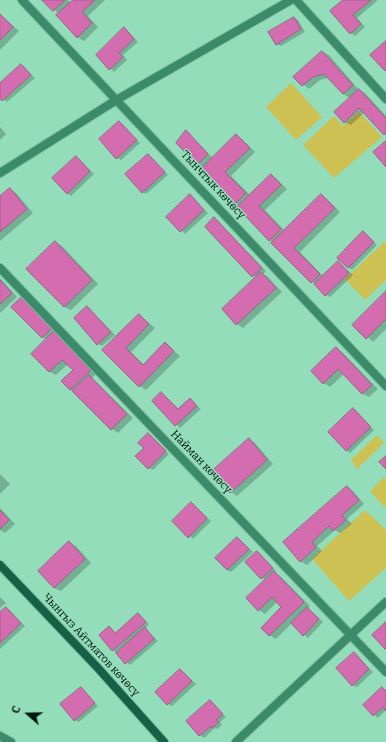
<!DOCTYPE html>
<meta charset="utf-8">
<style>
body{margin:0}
#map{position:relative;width:386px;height:742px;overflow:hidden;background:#93ddba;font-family:Bitter,serif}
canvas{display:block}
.north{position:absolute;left:8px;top:694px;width:40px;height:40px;-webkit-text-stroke:3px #93ddba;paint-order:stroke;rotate:290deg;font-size:11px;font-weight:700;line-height:16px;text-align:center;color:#00190d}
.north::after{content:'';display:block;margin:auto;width:14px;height:18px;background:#00190d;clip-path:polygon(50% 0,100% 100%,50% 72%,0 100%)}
</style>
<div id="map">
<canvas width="386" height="742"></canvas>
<div class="north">С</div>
</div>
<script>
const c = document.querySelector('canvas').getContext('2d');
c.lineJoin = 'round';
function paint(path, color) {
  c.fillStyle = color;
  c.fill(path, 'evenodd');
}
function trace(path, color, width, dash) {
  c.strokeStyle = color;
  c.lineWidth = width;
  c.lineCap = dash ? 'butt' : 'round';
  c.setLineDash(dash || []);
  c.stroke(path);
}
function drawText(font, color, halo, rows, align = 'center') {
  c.font = font + ' Bitter,serif';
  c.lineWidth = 3;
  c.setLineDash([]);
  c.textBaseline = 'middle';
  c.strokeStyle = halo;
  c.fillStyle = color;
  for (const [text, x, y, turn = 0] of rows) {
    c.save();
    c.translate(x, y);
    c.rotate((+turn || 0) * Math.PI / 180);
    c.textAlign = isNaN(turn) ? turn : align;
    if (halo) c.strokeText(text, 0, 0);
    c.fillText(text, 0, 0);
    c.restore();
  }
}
const green = new Path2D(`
 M291,83L322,117L296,140L266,107Z
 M359,112L382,137L334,178L303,145L334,116L343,126Z
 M384,242L386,243V280L365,300L345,279Z
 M377,435L384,443L357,469L351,460Z
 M384,477L386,480V505L384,507L370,491Z
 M365,510L386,530V568L349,601L312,559Z`);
const shadow = new Path2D(`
 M44,0H68L71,3L74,0H105L88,16L98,27L84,41L77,37L59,14Z
 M344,0H378L357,18L365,27L355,36L351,33Z
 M0,14L19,31L0,50Z
 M294,18L298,20L305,32L281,46L276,44Z
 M125,28L138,42L123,55L127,60L114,72L97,55Z
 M322,52L329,55L359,90L365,93L386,116V135L365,112L351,125L344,122L350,98L343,94L328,78L320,80L309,89L295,77Z
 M22,65L35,78L7,102L0,97V84Z
 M119,122L140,143L121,160L117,158Z
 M0,127L6,134L0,140Z
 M186,132L213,158L236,135L242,139L255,152L231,176L250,195L271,175L277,179L287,189L265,210L285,231L321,195L327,199L340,212L300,252L323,276L338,262L353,275L330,297L326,295L270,240L203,167L197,164Z
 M148,155L168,175L146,194L142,192Z
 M76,157L94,174L71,196L67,193Z
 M10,189L16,193L33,213L0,241V198Z
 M190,196L208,213L185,234L167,217Z
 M214,218L266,271L263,274L268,277L282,292L243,328L237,324L256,278L206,227Z
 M363,232L377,245L352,270L348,267Z
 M55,242L62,246L98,284L71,310L64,307Z
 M0,278L17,297L0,313Z
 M386,293V329L373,342L354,325Z
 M22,299L96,374L92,378L133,418L118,433L112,429L70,389L74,370L68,364L56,375L50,372L33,354L47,340L42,337Z
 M87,307L115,335L102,346L98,344Z
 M139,315L155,328L131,352L144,365L165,344L180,356L146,390L140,386L103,350Z
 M336,349L342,352L378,389L369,397L363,394L344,374L330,387L324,383L312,371Z
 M161,393L179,410L190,399L201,409L180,428L153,401Z
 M353,410L374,430L350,453L346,450Z
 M148,434L169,454L153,470L149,468Z
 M249,439L255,443L273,464L237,496L231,492Z
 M0,474L10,484L0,494Z
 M347,487L353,491L364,504L347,519L352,524L340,533L335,530L317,546L322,551L307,565L300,561L284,542Z
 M191,503L211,521L193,539L174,521Z
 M0,508L15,524L5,533L0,530Z
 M238,538L253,552L231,572L227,570Z
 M69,543L76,546L91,563L61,591L54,588Z
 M257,552L276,571L274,572L280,576L310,606L308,608L323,622L308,638L292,623L276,639L269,635L283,607L277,602L265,614L259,610L266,580L262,578Z
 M0,597L6,603L0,608Z
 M6,608L25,626L0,649V614Z
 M138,614L149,624L145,628L158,641L130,665L113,650L109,627L116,633Z
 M354,654L373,672L357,687L352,685Z
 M181,670L196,684L172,706L168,704Z
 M81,688L98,706L79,722L75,720Z
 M382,688L386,691V710L378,718L364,705Z
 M210,701L226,717L220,722L222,725L217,729L215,728L204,738L200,735Z`);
const building = new Path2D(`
 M42,0H65L53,11Z
 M73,0H95L82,12L92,23L77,38L56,15Z
 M343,0H371L353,15L361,24L350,34L330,11Z
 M0,14L13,27L0,40Z
 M294,17L301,29L276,45L268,32Z
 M124,27L134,39L119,53L123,57L109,70L96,55Z
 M386,41V69L385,71L370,55Z
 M322,51L353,85L343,94L324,74L313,77L302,86L293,77Z
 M21,64L31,75L2,101L0,98V83Z
 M359,89L386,118V133L384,135L359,108L344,123L334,112Z
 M119,121L137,140L116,159L99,139Z
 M186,130L208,154L197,165L176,143Z
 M236,134L250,148L225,172L246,193L235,204L201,169Z
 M386,141V167L373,152Z
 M148,154L165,172L142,193L125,174Z
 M76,156L90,171L67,194L52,178Z
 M271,174L281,185L259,206L281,229L269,241L237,207Z
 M10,188L27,209L0,232V196Z
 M190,194L204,210L180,232L166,217Z
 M321,194L335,208L294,248L320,274L311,283L271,243Z
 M214,217L262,268L252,277L205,227Z
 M363,231L374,242L348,268L337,258Z
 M55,241L92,280L64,307L26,269Z
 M338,261L349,273L325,296L314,284Z
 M261,272L276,288L236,325L222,309Z
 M0,280L12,293L0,304Z
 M386,291V319L366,339L352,325Z
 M22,297L52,328L42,338L11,307Z
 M87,306L111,332L97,345L74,318Z
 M139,314L149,324L126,348L143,365L165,342L174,351L139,387L102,350Z
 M54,331L91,370L70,390L61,381L73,370L62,360L49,372L31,354Z
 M336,347L372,385L362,394L338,369L323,384L311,371Z
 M89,375L127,414L111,430L72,391Z
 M161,392L178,409L190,398L197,406L175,426L152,401Z
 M353,408L371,427L346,451L328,432Z
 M148,433L166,451L148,469L135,456L144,448L138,443Z
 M249,438L267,460L230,493L211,472Z
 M386,456V469L379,462Z
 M347,486L359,500L342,515L346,520L333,531L329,526L312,542L316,547L300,562L283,542Z
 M191,502L207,518L188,538L172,521Z
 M0,510L9,520L0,529Z
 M237,537L249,549L227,570L215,558Z
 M69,541L85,559L54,588L38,571Z
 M257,551L273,568L261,579L245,562Z
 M274,571L304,602L269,636L261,628L281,607L272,597L258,611L246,598Z
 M6,607L21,623L0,643V612Z
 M307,607L319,619L303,636L291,623Z
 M138,613L146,622L112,651L99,635L109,626L115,633Z
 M386,622V650L372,635Z
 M145,627L154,639L125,664L116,653Z
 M354,652L369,669L352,686L336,668Z
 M180,669L192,681L167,705L155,692Z
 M81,687L95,703L74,721L60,704Z
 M382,687L386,691V711L383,707L373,716L363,705Z
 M210,700L223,714L216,720L219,722L212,728L211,726L199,736L186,721Z`);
const street = new Path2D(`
 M22,0L386,386
 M296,0L386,99
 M0,173L118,99L291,0
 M0,268L386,672
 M0,736L11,742
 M236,742L386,602`);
const secondary = new Path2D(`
 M0,565L97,667L164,742`);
const streetNames = [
 ["Тынчтык көчөсү",213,185,47],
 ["Найман көчөсү",201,462,46],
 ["Чынгыз Айтматов көчөсү",91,645,47]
];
paint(green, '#cdc153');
paint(shadow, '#0003');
paint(building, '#d46daf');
trace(building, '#9a6083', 1);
trace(street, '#79ba9b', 10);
trace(secondary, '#79ba9b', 10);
trace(street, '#3b8a69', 8);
trace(secondary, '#166145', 8);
drawText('11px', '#00190d', '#93ddba', streetNames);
</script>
